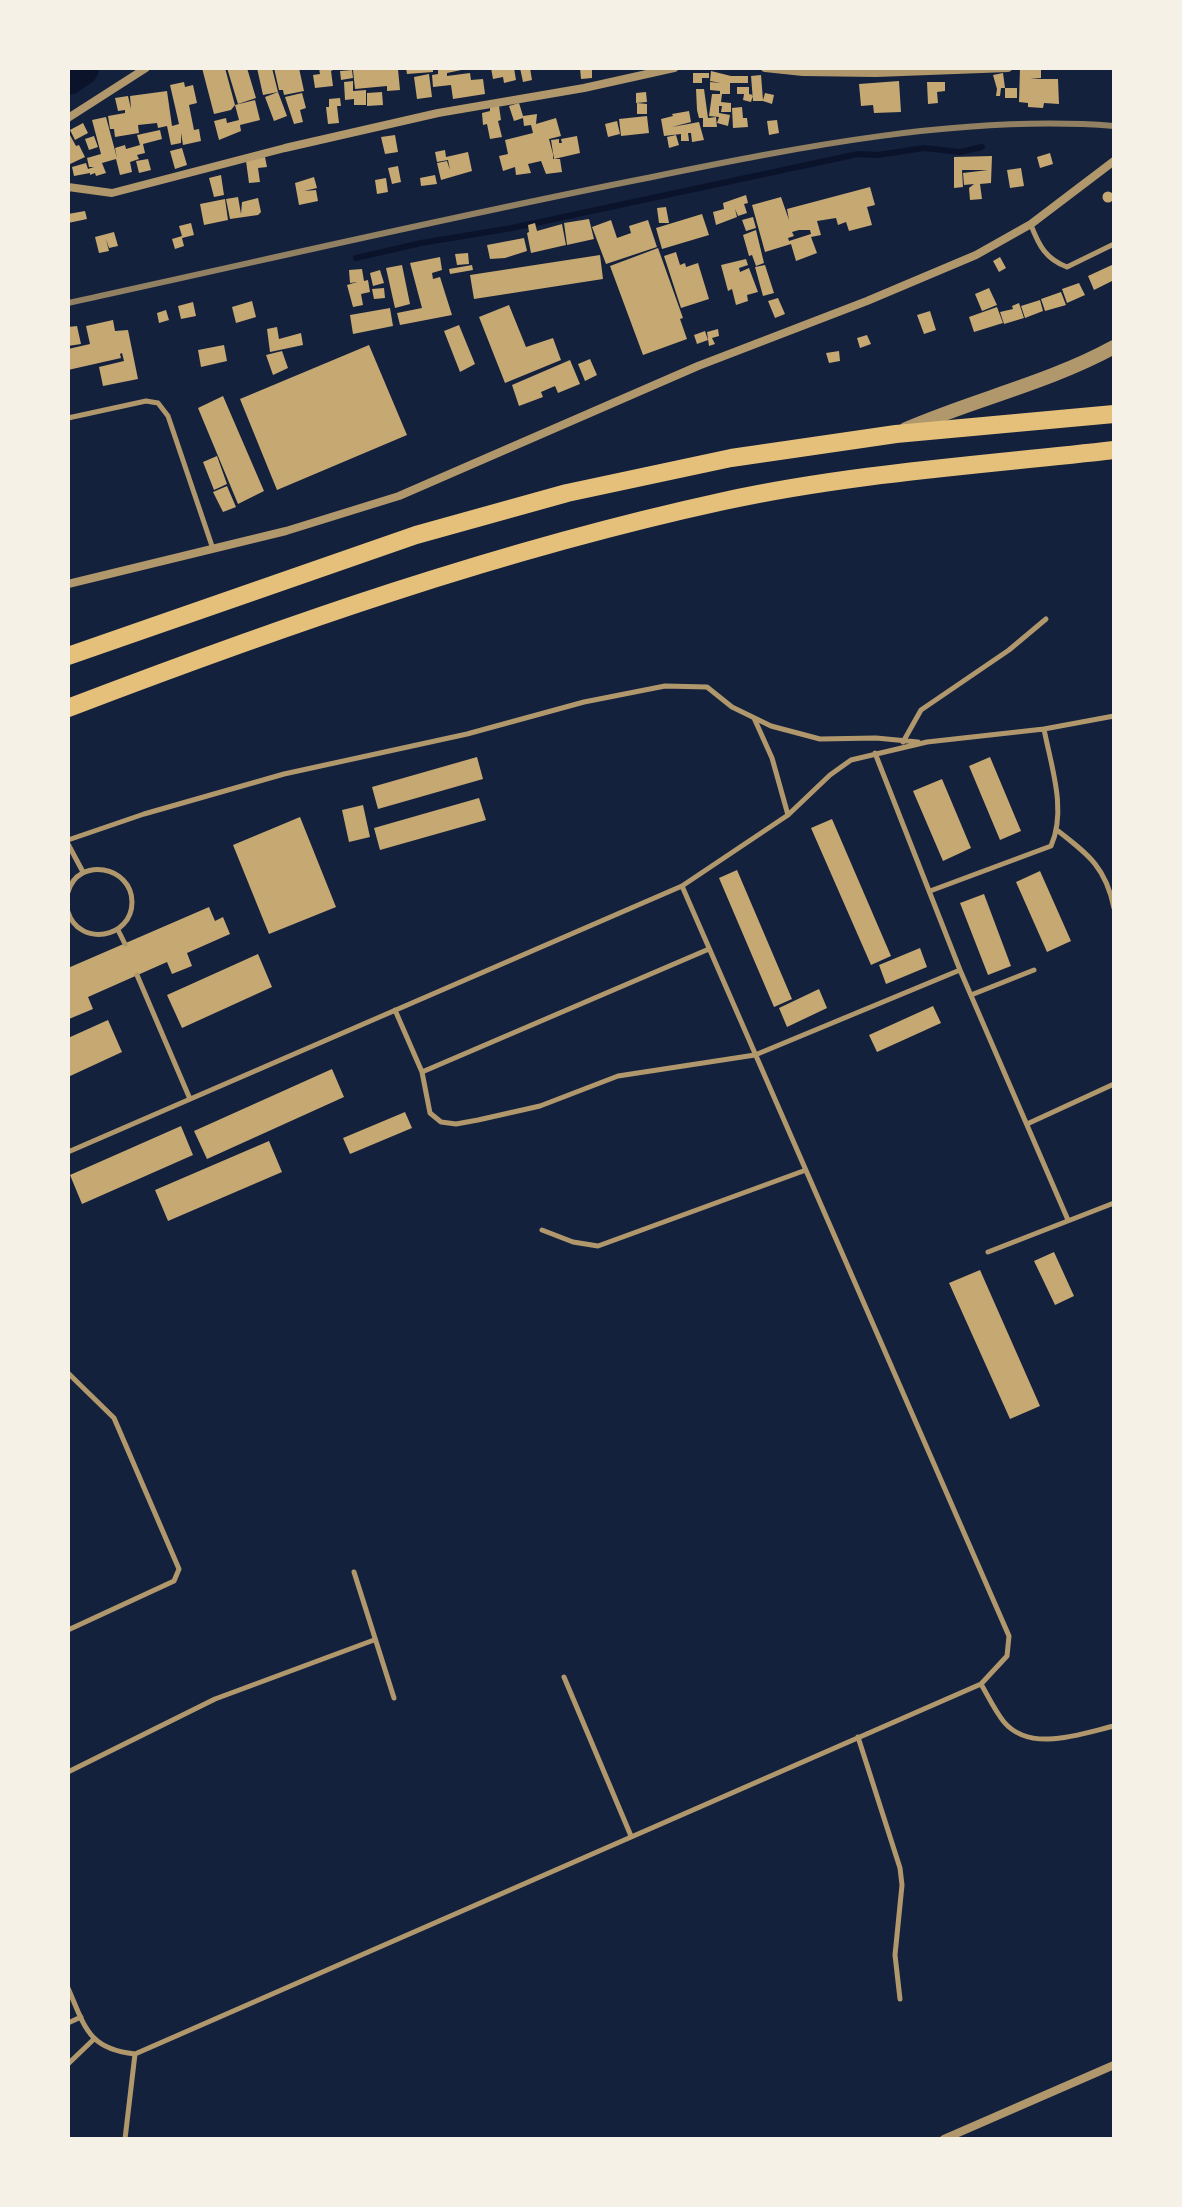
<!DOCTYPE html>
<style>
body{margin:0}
#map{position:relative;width:1182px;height:2207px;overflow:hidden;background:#14213d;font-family:Karla,sans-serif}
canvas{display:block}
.frame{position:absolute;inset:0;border:70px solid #f6f1e7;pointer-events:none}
</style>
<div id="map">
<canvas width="1182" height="2207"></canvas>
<div class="frame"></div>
</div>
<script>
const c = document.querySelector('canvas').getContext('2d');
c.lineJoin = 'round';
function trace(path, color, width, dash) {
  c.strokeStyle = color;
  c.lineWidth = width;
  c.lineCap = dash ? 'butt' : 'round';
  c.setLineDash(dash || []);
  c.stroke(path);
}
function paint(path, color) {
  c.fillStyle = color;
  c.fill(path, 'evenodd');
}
const stream = new Path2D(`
 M356,258L421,243L512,228L858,154L877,155L924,148L960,152L982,147`);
const river = new Path2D(`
 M68,77L81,68`);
const building = new Path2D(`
 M202,68H225L235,105L231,110L214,114Z
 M227,68H247L256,98L238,104Z
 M257,68H272L278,92L263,95Z
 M274,68H299L304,91L284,95L283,90H279Z
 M319,68H337L331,71L333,86L315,88L313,75L320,74Z
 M356,68L398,69L400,90L387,91V86L355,89L353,70Z
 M406,68H433V72L407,74Z
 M471,68L447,73V76L470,73L471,80L483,79L485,94L453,99L451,85L433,87L432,75L438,74V69Z
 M491,68H514L516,80L504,83L503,77L493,79Z
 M520,68H530L532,80L523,82Z
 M580,68H592V78L581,79Z
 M1020,68H1041V78L1030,79H1058L1059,104L1044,103L1043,108L1028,107V103L1019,102Z
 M352,70L353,78L341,80L340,71Z
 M711,71L731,76H748V83H730V94H720V91L710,90V82L721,83L710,81Z
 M693,73H709V78H702V83H693Z
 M1003,73L1005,88H1001L1000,96H996L997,89L993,75Z
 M429,74L432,97L417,99L414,77Z
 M761,75L763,100L765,93L774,95L772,104L763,101H753L751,76Z
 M353,81V91L366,90V105H354V99L345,100L344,82Z
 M899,81L901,112L874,113L873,105L861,106L859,84Z
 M184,82L185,87L193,85L197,103L189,105L194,130L199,129L201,141L183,145L181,133V143L171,145L167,126L158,128L157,123L138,125L139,133L115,137L114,129H110L108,116L125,113V110L118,111L115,98L128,96L131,109L130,96L167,91L172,126L179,124L170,85Z
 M927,82H945V91L937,92L938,103L928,104Z
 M737,87H749V94L753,95L751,102L743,100L744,94H737Z
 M1005,88H1017V98H1005Z
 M696,89H704L708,118L716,117L717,127H703V118H699L697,110Z
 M278,92L287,116L274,121L265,97Z
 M382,92L383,105L367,106V93Z
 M646,92L647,102L636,103V93Z
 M302,93L306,108L300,110L303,122L294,124L285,97Z
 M712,94H722L721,102L731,103V112H721L722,106H719V113L730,115L728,126L717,123L719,117L709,116Z
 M340,98L341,106H337L339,123L328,124L326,107H329V99Z
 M255,100L260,120L240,125L241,131L219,140L214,121L226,118L227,123L239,120L235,105Z
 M519,103L523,116L537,114L536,124L556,118L561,136L549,139L553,154V159H549H560L562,172L546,174L541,161L528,164L531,173L516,175L515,167L503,171L499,156L508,154L505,140L533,133L531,125L524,126L523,118L514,121L509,106Z
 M637,103L647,104V114H637Z
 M499,106L501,120L498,121L502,137L490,139L487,124L483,125L482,113L490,111V107Z
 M742,107L743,118H747L748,127L733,128L732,108Z
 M689,111L691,122L672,127L699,122L704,140L692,142L691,133H688L689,141H681V134L664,136L661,119L673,116L672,114Z
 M647,116L649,133L621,136L619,119Z
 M106,117L117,158L115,148L125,145L126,149L140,145L137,135L160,130L162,139L143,144L145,153L137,155L139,159L130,162L132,172L120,175L116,159L102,163L106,173L96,176L95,173L90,175V173L74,176L72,167L86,163L88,169L94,167H89L87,158L101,154L92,120Z
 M777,120L779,133L769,135L767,121Z
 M617,121L620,134L608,137L605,124Z
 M83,123L88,133L75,140L70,130Z
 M70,135L76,146L79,145L85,157L68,165V136Z
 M395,135L398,152L385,154L381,137Z
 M676,135L679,145L669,148L667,137Z
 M94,136L98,147L89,150L85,139Z
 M577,136L580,153L554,159L551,140L559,139V143H562L561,139Z
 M182,148L187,165L175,169L170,151Z
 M445,150L446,157L468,152L472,171L441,180L437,163L447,161L450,170L448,160L437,162L435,152Z
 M1050,153L1053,164L1040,168L1037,157Z
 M992,156L991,183L980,184L982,199L970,200L969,188L974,184L964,185L963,173L988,170H962L963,187L954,188V157Z
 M265,157L267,167L258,168L260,182L249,183L246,161Z
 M148,159L151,170L139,173L136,161Z
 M398,166L401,182L392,184L388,168Z
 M1021,168L1024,186L1010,188L1007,170Z
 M221,175L224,195L214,197L209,178Z
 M435,175L437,184L421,186L420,178Z
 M314,177L317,188L304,191L316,190L318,201L299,205L295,183Z
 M386,178L388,192L377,194L375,180Z
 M870,187L875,205L867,207L872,225L849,231L846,222L838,225L836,218L817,221L821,235L811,237L817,253L796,261L791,244L765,252L752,205L781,197L789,220L787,209ZM799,230H810L811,234L789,241L788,238L794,236L792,232Z
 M1102.5 197a5.5 5.5 0 1 1 11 0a5.5 5.5 0 1 1-11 0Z
 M746,195L748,203L744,204L747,213L738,216L735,209L737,217L716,225L713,212L724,209L723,203Z
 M238,197L241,214L242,202L258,198L261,212L258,215L230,219L226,199Z
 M225,199L228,220L204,225L200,204Z
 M666,207L669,223H659L657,208Z
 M85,211L87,219L68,223V214Z
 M702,214L709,235L662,249L656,228Z
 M753,217L756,228L746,231L742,220Z
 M589,219L594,239L567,245L564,223Z
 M611,220L617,238L631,233L629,226L648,220L657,247L606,264L592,227Z
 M191,223L194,235L182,238L184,246L175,249L172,239L182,236L179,226Z
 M535,223L537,231L562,224L566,245L531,253L527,233L529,232L528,225Z
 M756,230L764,263L756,266L752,255L749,256L743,235Z
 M114,232L118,246L109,248L106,239L109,251L99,253L95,237Z
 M524,238L527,251L505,258L490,259L487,245Z
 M658,248L683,318L680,319L687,339L643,355L610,266Z
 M676,252L680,265L685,263L686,267L698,263L709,299L681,308L664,256Z
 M468,253L469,264L457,265L455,254Z
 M600,255L603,279L474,299L470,275Z
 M440,257L442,270L432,273L433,279L440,277L452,315L400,325L397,313L422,308L410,263Z
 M1000,257L1006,268L999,272L993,261Z
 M746,259L748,265L739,268L740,272L749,268L758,292L747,295L748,301L736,305L732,289L728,291L721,265Z
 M1114,264V280L1094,290L1088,276Z
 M402,265L410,304L395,308L386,268Z
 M472,265L473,270L450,274L449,269Z
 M765,265L774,293L763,296L755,267Z
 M362,269L364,281L368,280L370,292L361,294L363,305L353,307L347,285L357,282L350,283L349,270Z
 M380,270L384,283L373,286L370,273Z
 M1079,283L1085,295L1067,303L1062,289Z
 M384,288L385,298L374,299L372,289Z
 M989,288L997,305L982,311L975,294Z
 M1061,292L1066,305L1045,311L1041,299Z
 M778,298L785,314L775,318L768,301Z
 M1040,300L1043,311L1025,318L1021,306Z
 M252,301L256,317L236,323L232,307Z
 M193,302L196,316L181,319L178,306Z
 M1019,303L1024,318L1004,324L1000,312L1013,309L1012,306Z
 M509,305L526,347L553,338L561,360L505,383L479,317Z
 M997,307L1003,323L974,332L969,317Z
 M390,308L393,326L353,334L350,315Z
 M166,310L169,320L159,323L157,313Z
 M930,311L936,330L924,334L917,315Z
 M113,320L115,331L128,330L138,379L103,386L99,367L124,361L122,353L120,354L121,358L68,370V349L90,344L86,326Z
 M459,325L475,364L460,372L444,331Z
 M77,326L81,344L68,346V327Z
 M277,327L279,339L301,333L303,345L270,352L267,329Z
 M718,329L719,336L712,338L715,344L709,346L707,332Z
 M705,331L708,340L697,344L694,335Z
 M867,335L871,344L860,348L857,338Z
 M224,345L227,361L201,367L198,350Z
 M369,345L407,435L277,490L240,399Z
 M282,351L288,368L273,375L266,355Z
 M839,351L840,361L829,363L826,353Z
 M590,359L597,375L585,381L578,364Z
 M570,360L580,384L558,393L555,386L541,392L543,397L519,406L512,385Z
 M223,396L264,491L238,504L198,408Z
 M217,456L227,484L214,490L203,462Z
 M227,486L236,507L223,512L213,492Z
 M477,757L483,779L378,809L372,787Z
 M990,757L1021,831L1000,840L969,766Z
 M942,779L971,848L943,861L913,791Z
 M479,798L486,820L380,850L374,828Z
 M363,805L370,837L349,842L342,810Z
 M300,817L336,907L269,934L233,845Z
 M832,819L891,956L871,965L811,828Z
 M737,870L792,999L774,1007L719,878Z
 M1040,871L1071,941L1047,952L1016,882Z
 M984,894L1011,966L988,975L960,903Z
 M209,907L215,921L223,917L230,934L187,953L192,966L172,974L167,962L88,997L93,1009L69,1019L68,968Z
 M920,948L927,967L886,984L879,965Z
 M258,954L272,987L182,1028L167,995Z
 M819,989L827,1008L787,1027L779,1008Z
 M933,1006L941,1023L877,1052L869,1035Z
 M108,1020L122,1052L68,1077V1038Z
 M332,1069L344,1097L207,1159L194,1131Z
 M405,1112L412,1128L350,1154L343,1138Z
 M181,1126L193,1155L82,1204L70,1175Z
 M269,1141L282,1172L168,1221L155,1190Z
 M1054,1252L1074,1296L1055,1305L1034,1261Z
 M980,1270L1040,1406L1010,1419L949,1283Z`);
const service = new Path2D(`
 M1031,225C1039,246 1046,259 1067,267L1114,244
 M68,418L146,401L158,403L168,416L213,549
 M754,718L772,758L788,815
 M903,742L921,710L1009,650L1046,619
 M875,753L960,970L1068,1220
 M1058,831C1089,855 1106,868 1114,908
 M68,840L144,814L284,774L467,734L584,702L665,686L707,687L732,707L771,726L820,739L876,738L918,742
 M68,844L83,872
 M930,891L1051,846C1067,810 1051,766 1044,729
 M68,892C78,856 132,866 132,902C132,939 79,947 68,912
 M118,930L125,944
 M137,975L190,1099
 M971,995L1034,970
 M395,1010L422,1072L709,949
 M422,1072L430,1113L441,1122L456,1124L478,1120L540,1106L618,1076L755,1055L960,970
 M1027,1124L1114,1084
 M68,1152L682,886L788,815L830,775L851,760L927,742L1044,729L1114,716
 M542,1230L573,1242L598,1246L806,1170
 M988,1252L1114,1203
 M68,1373L114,1418L179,1569L174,1581L68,1630
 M354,1572L394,1698
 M564,1677L631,1836
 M981,1684C988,1696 995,1711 1004,1722C1030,1753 1081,1734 1114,1726
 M858,1737L900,1868L902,1885L895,1955L900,1999
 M68,1772L215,1699L374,1640
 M68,1988C85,2027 88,2049 135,2054L981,1684L1007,1656L1009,1636L682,886
 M68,2023L81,2017
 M68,2064L94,2039
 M125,2139L135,2054`);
const minor = new Path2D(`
 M765,68L803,72L876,73L1008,68
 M68,118L146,68
 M68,187L112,193L285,148L438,113L584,88L674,68
 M68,584L286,531L399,496L698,366L867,301L976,255L1031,224L1114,161
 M944,2139L1114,2065`);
const tertiary = new Path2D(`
 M906,429C975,399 1048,383 1114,347`);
const trunk = new Path2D(`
 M68,656L416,535L567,493L731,458L896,434L1114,414
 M68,708C283,626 499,550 724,501C853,473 984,465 1114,450`);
const rail = new Path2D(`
 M68,303C261,261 453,216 647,178C795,148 962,114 1114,126`);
trace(stream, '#0b132b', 6);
trace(river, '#0b132b', 36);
paint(building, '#c6a872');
trace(service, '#b1986c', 5);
trace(minor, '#b1986c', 8);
trace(tertiary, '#b1986c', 14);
trace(trunk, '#e5c07b', 18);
trace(rail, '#918062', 6);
</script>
